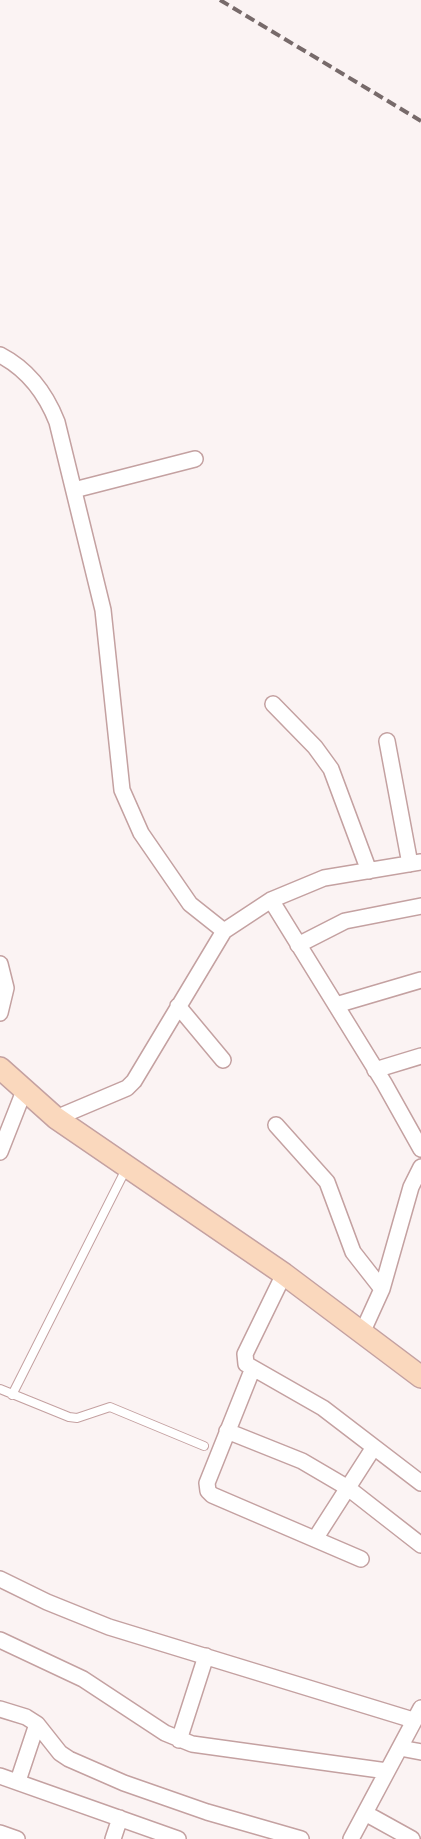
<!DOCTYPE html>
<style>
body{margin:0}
canvas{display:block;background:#fbf3f3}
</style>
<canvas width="421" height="1839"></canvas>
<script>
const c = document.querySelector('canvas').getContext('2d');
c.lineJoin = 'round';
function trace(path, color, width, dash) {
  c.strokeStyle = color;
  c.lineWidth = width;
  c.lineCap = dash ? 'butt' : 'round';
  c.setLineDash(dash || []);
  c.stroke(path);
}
const service = new Path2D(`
 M0,1389L69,1417L77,1418L110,1407L204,1446
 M12,1395L126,1169`);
const minor = new Path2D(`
 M0,355C27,369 46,394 57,422L103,610L122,790L141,833L190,904L224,931
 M74,490L195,459
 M273,704L315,747L331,769L369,871
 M387,741L410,864
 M271,900L384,1083L421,1149
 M298,945L345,921L421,906
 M0,964L6,988L0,1013
 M336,1005L421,980
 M178,1006L223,1060
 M375,1070L421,1056
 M56,1118L127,1088L134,1081L224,931L271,900L324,878L421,862
 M276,1125L327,1182L353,1252L382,1289
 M0,1152L24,1091
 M284,1274L245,1354L246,1364L323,1408L421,1483
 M362,1333L382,1289L411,1187L421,1167
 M253,1368L207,1483L208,1491L212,1495L361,1559
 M227,1431L302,1461L348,1488L421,1545
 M315,1539L374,1447
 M0,1579L47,1602L109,1627L413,1720
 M0,1640L83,1679L165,1733L192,1744L387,1771
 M0,1709L26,1717L37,1724L60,1753L69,1759L124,1783L207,1812L301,1839
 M179,1740L206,1656
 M400,1748L421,1752
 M0,1776L178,1839
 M18,1781L37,1724
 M365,1813L412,1839
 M0,1833L17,1839
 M113,1839L120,1818
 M351,1839L421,1708`);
const secondary = new Path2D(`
 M0,1068L56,1118L284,1274L421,1377`);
const rail = new Path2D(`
 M220,0L421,121`);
trace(service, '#c4a1a1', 10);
trace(minor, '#c4a1a1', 18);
trace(secondary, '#c4a1a1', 24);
trace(service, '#fff', 8);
trace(minor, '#fff', 15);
trace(secondary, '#fad8bd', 21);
trace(rail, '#776a6a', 4, [10, 5]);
</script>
